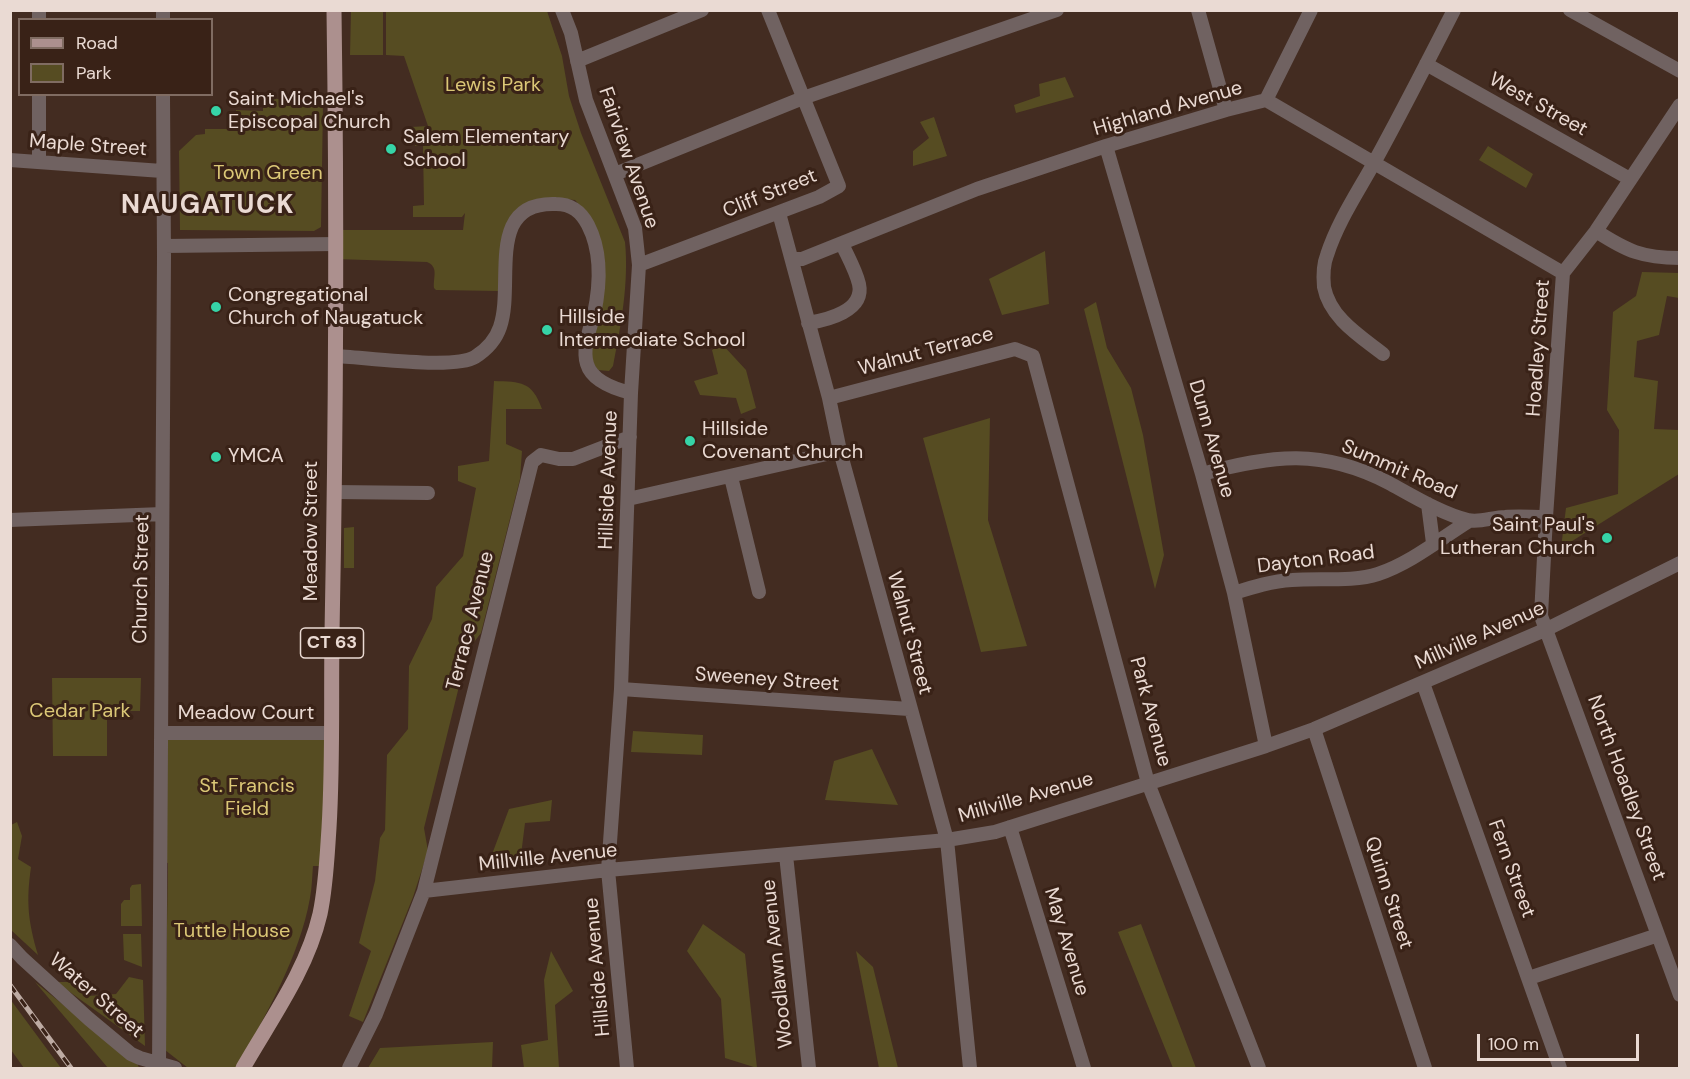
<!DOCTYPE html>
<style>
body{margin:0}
#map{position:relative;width:1690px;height:1079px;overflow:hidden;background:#432c21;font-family:"DM Sans",sans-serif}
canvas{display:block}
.frame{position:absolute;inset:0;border:12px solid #eadad3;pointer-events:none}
.legend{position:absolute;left:18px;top:18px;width:195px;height:78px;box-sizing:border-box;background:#392217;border:2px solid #806c62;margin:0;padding:8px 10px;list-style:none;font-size:18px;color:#eadad3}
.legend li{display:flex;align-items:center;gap:12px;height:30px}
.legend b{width:30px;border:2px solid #806c62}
.scale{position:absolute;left:1477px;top:1034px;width:162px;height:27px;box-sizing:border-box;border:3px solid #eadad3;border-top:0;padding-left:8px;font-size:18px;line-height:21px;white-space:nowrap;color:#eadad3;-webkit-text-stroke:4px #392217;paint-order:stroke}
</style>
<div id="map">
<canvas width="1690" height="1079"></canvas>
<div class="frame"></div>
<ul class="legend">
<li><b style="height:8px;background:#ac908e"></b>Road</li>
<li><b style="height:16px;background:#564c22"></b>Park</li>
</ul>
<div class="scale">100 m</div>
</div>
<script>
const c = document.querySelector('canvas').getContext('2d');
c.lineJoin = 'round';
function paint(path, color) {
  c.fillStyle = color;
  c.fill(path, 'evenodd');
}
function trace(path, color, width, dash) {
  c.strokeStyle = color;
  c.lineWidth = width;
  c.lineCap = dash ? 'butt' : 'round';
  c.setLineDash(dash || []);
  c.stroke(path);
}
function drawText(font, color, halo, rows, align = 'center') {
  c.font = font + ' "DM Sans",sans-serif';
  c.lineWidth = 6;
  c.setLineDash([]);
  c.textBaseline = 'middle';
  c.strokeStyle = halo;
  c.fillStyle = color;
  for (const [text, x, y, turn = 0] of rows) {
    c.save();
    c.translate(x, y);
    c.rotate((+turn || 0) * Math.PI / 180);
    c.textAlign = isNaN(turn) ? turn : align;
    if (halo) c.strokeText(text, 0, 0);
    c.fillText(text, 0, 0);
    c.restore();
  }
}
const green = new Path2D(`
 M351,11H383V55H350Z
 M386,11H547L562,56L569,96L581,133L625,242C629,282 621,326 613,366L609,371L598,370L589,358L603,290L590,217L575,200C552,198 541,196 520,209L500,291L436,290L434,288C433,277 439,267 427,262L336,259V230H463L465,213L462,217H413V206L424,205L423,146H415V140H411V127L428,126L404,56L386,55Z
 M1065,77L1074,97L1016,113L1014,105L1040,96L1039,84Z
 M263,97L323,105L321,227L314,231L180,230L179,151L196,135L205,134V129H235L236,110L263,111Z
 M934,117L947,156L913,166V151L929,138L920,122Z
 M1488,146L1533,174L1526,188L1479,160Z
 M1045,251L1049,304L1002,315L989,279Z
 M1642,272L1679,273V298L1667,296L1659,335L1637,341L1634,377L1658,381L1654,429L1679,430V474L1561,548L1566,508L1618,494L1619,430L1607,410L1613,312L1636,296Z
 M1096,302L1107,348L1131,388L1143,435L1164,555L1155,589L1084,309Z
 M722,344L746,370L756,408L741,414L736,398L700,395L694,381L718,374L712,350Z
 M494,381C521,382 532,381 542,409H506V444L522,451L520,479L481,633L468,650L424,828L428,851L413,897L363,1022L349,1016L371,951L359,943L375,881L380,838L385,830L387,755L408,729L409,666L432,619L436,587L463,556L476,488L458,481V466L489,461Z
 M990,418L988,520L1027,646L981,652L923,438Z
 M354,527V568H344V528Z
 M52,678H141L140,711H107V756H53Z
 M633,731L703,735L702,755L631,752Z
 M159,732L332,733L327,866H313C312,877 312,888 310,898C299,959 265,1015 237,1068H188L165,1050L168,863L156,862Z
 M872,749L898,805L825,800L834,761Z
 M552,800L550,821L525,823L520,863L488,865L509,809Z
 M17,822L22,836L18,859L31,867C26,902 28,921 38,955L11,930V825Z
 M141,884L142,926H121V904L124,900H130V888L132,885Z
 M703,924L745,954L757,1068L725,1058L721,999L687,951Z
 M1141,924L1196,1068H1173L1118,932Z
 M123,934H141L142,967L124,960Z
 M551,951L573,991L555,1005L559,1068H524L521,1045L548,1040L544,980Z
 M856,951L873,967L898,1068H879Z
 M129,977L143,980L145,1046L56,982H70L88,996L116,994Z
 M35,982L138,1065L139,1068H108Z
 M10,999L61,1068H24L11,1050Z
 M493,1042L492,1068H368L380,1048Z`);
const minor = new Path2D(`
 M163,10V20
 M562,10L571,33L586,100L635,228L639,265L631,393
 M1198,10L1226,110
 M1570,10L1680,71
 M39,20V10
 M577,61L702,10
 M1426,64L1630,179
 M39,94V162
 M1266,100L1311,10
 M1680,105L1596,231L1563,273L1546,517L1541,616L1680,995
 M1106,146L1202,474L1234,593L1266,746
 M10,160L162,171
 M615,174L803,98L1057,10
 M779,213L829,398L840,451L947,840L970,1068
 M1596,231C1627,251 1642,258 1680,258
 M164,246L336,244
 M792,259H802L977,189L1106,146L1226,110L1266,100L1563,273
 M639,265L819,197L839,186L768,10
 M808,323C827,320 865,311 859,284C856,271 848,257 842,244
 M1383,354C1360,336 1330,318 1324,287C1323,276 1323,265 1327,255C1338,221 1358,192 1375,161C1402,112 1428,61 1454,10
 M335,356C363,357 454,370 475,357C486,350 496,339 500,327C515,284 484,201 556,204C572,204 581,212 588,225C602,252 600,286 594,314C590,329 582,348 587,364C592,381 615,389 631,393L621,689L608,870L627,1068
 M829,398L1015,349L1033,356L1148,783L1259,1068
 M1202,474C1272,455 1322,448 1389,483C1411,495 1444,515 1468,520C1479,523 1493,517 1505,517C1518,516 1532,517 1546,517
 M731,477L759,592
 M334,492L428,493
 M628,499L840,451
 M1428,504L1433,543
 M10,520L162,514
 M1234,593C1253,587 1272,581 1292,580C1318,578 1354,582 1378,574C1411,563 1440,539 1469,521
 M1423,683L1560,1068
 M621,689L909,709
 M1314,729L1425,1068
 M161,733H332
 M1010,827L1084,1068
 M786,855L809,1068
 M424,891L608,870L947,840L995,832L1266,746L1314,729L1547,629L1680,563
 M10,945L22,958L89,1019L131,1054L140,1058L175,1068
 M1529,978L1658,935
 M159,1068L164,257L163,94
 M349,1068L376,1014L424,891L532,462L541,455L559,459H573L630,437`);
const major = new Path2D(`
 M243,1068C271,1019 307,970 320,914C326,886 327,857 329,828C333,763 331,698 332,633C336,426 337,218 334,10`);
const rail = new Path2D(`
 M10,985L71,1068`);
const markers = [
 [216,111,6,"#36d4a7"],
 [391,149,6,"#36d4a7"],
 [216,307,6,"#36d4a7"],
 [547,330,6,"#36d4a7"],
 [690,441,6,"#36d4a7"],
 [216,457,6,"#36d4a7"],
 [1607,538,6,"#36d4a7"]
];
const shields = [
 [332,643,63]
];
const shieldNames = [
 ["CT 63",332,643]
];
const parkNames = [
 ["Lewis Park",493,86],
 ["Town Green",268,174],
 ["Cedar Park",80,712],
 ["St. Francis",247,787],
 ["Field",247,810],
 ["Tuttle House",232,932]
];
const poiNames = [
 ["Saint Michael's",228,100],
 ["Episcopal Church",228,123],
 ["Salem Elementary",403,138],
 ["School",403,161],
 ["Congregational",228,296],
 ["Church of Naugatuck",228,319],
 ["Hillside",559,318],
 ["Intermediate School",559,341],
 ["Hillside",702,430],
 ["Covenant Church",702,453],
 ["YMCA",228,457],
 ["Saint Paul's",1595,526,"right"],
 ["Lutheran Church",1595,549,"right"]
];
const streetNames = [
 ["West Street",1538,105,29],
 ["Highland Avenue",1168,109,-16],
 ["Maple Street",88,146,4],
 ["Fairview Avenue",628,158,71],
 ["Cliff Street",770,194,-22],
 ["Hoadley Street",1539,348,-86],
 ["Walnut Terrace",926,352,-15],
 ["Dunn Avenue",1211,439,74],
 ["Summit Road",1399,470,23],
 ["Hillside Avenue",609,480,-88],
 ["Meadow Street",312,531,-90],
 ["Dayton Road",1316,560,-7],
 ["Church Street",142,579,-89],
 ["Terrace Avenue",471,621,-76],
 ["Walnut Street",909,633,75],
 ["Millville Avenue",1480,636,-24],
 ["Sweeney Street",767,680,4],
 ["Park Avenue",1150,712,75],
 ["Meadow Court",246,714],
 ["North Hoadley Street",1626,788,70],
 ["Millville Avenue",1026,798,-16],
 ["Millville Avenue",548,858,-6],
 ["Fern Street",1511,869,70],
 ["Quinn Street",1388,893,72],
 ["May Avenue",1066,942,73],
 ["Woodlawn Avenue",778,964,-96],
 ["Hillside Avenue",598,967,-95],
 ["Water Street",96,996,41]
];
const districtNames = [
 ["NAUGATUCK",208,206]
];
paint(green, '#564c22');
trace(minor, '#706261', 14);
trace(major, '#ac908e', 15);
trace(rail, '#bdaba3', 5);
trace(rail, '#392217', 3, [9]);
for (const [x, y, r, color] of markers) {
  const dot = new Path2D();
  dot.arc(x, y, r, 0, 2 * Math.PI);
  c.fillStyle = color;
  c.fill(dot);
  trace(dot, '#392217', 2);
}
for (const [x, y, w] of shields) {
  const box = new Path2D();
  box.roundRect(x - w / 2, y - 15, w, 30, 4.5);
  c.fillStyle = '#392217';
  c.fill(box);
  trace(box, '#eadad3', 1.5);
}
drawText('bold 18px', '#eadad3', null, shieldNames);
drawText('20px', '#dbc776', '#392217', parkNames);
drawText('20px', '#eadad3', '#392217', poiNames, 'left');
drawText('20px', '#eadad3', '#392217', streetNames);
c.letterSpacing = '1.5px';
drawText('bold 26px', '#eadad3', '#392217', districtNames);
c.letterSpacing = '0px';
</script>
